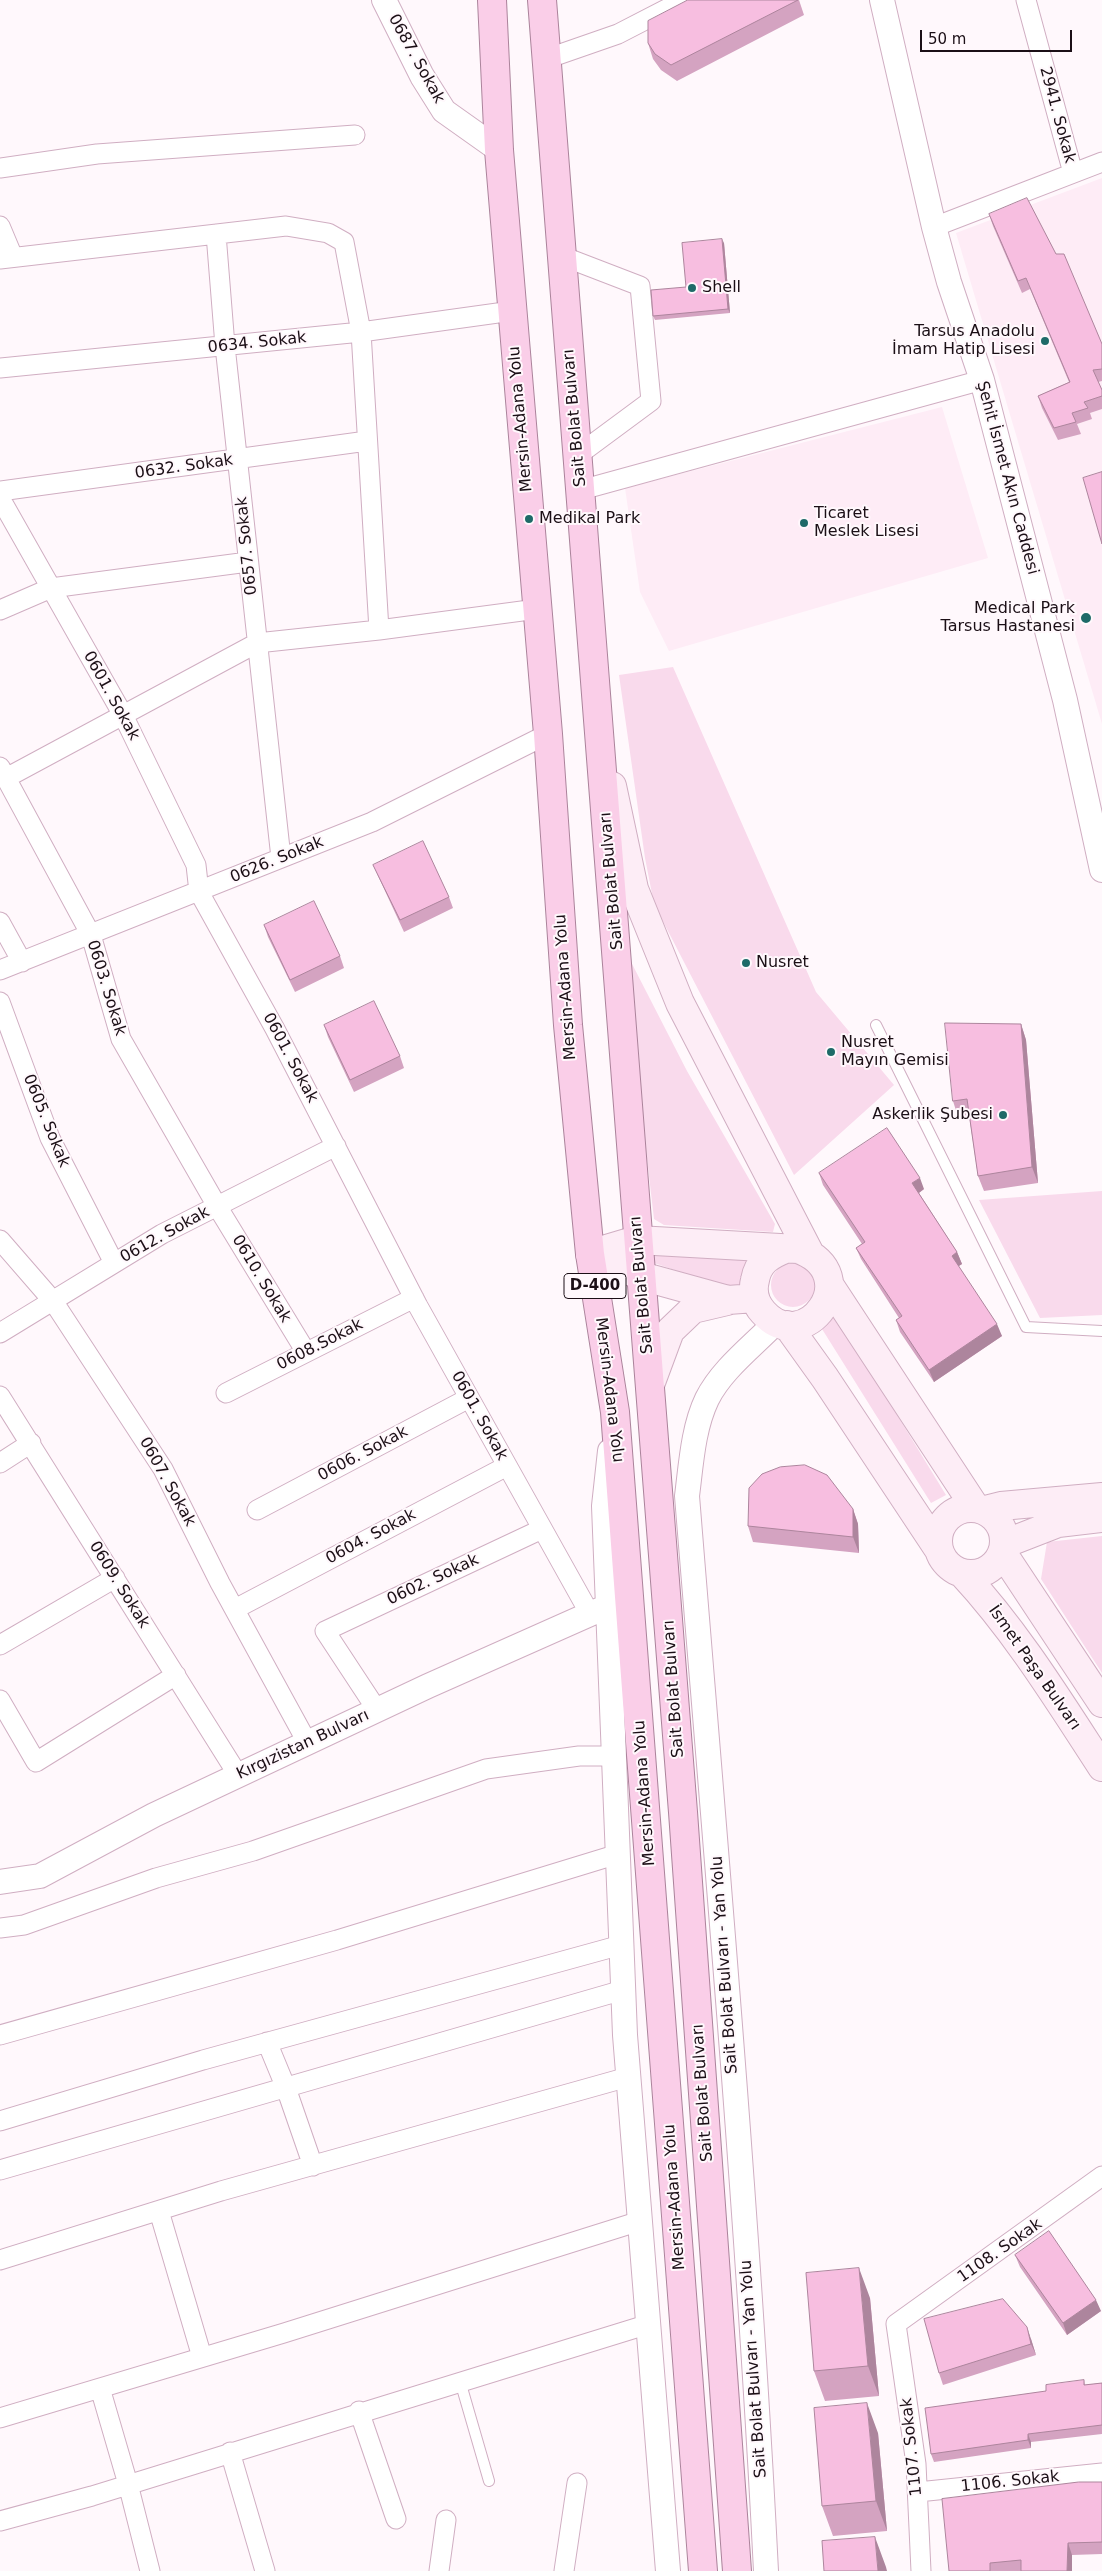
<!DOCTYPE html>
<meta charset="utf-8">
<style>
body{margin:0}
#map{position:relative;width:1102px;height:2571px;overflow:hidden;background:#fff8fc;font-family:"DejaVu Sans",sans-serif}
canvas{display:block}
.scale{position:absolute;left:920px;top:30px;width:152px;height:22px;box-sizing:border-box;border:2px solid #1b0f16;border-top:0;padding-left:6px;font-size:15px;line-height:18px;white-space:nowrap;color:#1b0f16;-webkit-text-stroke:4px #fff8fc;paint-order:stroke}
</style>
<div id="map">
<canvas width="1102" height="2571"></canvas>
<div class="scale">50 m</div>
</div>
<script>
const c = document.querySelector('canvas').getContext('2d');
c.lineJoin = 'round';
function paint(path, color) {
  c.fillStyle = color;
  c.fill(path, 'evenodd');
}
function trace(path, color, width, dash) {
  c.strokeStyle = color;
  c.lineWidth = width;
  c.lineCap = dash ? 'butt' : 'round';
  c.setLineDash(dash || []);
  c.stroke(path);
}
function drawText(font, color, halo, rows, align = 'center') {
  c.font = font + ' "DejaVu Sans",sans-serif';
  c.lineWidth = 4;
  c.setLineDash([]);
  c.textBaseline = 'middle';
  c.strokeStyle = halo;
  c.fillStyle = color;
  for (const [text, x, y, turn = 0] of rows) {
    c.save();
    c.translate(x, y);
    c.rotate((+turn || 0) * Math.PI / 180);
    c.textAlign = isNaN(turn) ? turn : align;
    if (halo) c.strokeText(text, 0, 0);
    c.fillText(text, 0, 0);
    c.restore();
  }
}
const built = new Path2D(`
 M1102,178V724L956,233Z
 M942,407L988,558L669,651L640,592L625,488Z`);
const green = new Path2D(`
 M673,667L816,992L894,1085L794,1175L654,904L645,858L619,675Z
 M629,958L687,1071L775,1224L773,1232L664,1225L654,1219L637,1073Z
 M1102,1191V1315L1040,1318L979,1200Z
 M660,1249L750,1259L742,1293L654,1263L652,1255Z
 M771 1285a22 22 0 1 1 44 0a22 22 0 1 1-44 0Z
 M836,1315L946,1495L931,1503L822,1329Z
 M1102,1536V1673L1041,1579L1047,1542Z`);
const service = new Path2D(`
 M876,1025L1026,1327L1102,1331
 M460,2381L489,2481`);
const minor = new Path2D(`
 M1026,0L1073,173
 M546,59L618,34L684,0
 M0,168L97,154L355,135
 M0,226L13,257
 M934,227L1102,162
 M216,234L225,346L281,858
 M562,256L640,286L651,401L578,455
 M0,259L286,226L328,233L344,242L361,332L379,630
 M0,368L361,332L512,311
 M581,490L982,380
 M0,491L367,441
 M0,498L123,715L196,865L199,892L275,1029L418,1306L590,1614
 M0,610L51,588L248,562
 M0,767L91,935L121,1039L217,1206L306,1352
 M6,778L257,643L379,630L537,609
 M0,922L22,962
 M0,970L372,822L548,734
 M0,1002L50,1138L114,1263
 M0,1240L53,1301L163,1469L220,1583L307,1742
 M0,1333L162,1234L336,1146
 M226,1393L414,1298
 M0,1396L238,1775
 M0,1463L31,1443
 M257,1510L469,1398
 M235,1609L507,1466
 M0,1645L115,1578
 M0,1700L36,1762L176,1675
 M377,1710L325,1631L542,1529
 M0,1928L24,1925L156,1878L253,1851L486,1769L579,1756H614
 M0,2035L337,1940L618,1854
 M267,2042L286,2088L313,2166
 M0,2121L203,2060L621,1945
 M0,2170L623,1990
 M159,2211L202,2357
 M0,2260L221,2191L628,2077
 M100,2388L128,2484L150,2571
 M359,2411L396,2519
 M0,2418L284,2333L640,2221
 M230,2452L265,2571
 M918,2492L1102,2473
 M0,2521L92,2496L649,2324
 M439,2571L446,2520
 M564,2571L577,2483
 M921,2571L916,2464L896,2324L1102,2176`);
const tertiary = new Path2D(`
 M384,0L422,76L444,111L499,150
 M882,0L934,227L949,282L982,380L1065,700L1102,870
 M610,1451L604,1506L625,2035L668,2571
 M0,1882L40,1876L154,1815L428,1686L608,1606
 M766,2571C748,2212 716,1854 687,1496C691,1465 693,1428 707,1399C722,1369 753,1346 776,1322`);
const secondary = new Path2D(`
 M612,786L634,889L680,1003L810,1254
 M590,1254L637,1240L798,1249C868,1275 804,1359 763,1312C755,1303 752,1291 755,1280C758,1262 770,1255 785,1249
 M590,1254L641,1276L728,1300L755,1298
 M830,1286L975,1507
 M787,1325L825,1378L939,1550
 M650,1385L670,1331L693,1309L727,1301
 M938 1541a33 33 0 1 1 66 0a33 33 0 1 1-66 0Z
 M985,1510L1001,1506L1102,1497
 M1004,1544L1058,1523L1102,1518
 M1002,1552L1102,1703
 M962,1573C1016,1631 1059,1701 1102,1767`);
const trunk = new Path2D(`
 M492,0L499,150L548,734L568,1025L590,1254L615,1412L703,2571
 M542,0L683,1812L737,2571`);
const wall = new Path2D(`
 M688,0H799L804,15L677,81L661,70L653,59L648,43Z
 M989,214L1102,344V381L1098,382L1102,390V409L1090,413L1092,419L1077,424L1081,434L1058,440L1042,408L1038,396L1069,382L1030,289L1022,293L993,226Z
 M724,243L730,313L655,320L653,316L686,287Z
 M373,865L449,897L453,908L404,932L378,876Z
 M264,925L340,956L344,968L295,992L268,937Z
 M1021,1024L1026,1040L1038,1183L984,1191L978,1176L969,1115L958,1117L953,1101Z
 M324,1025L400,1056L404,1068L354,1092L328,1037Z
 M819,1173L924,1189L919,1193L957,1252L962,1264L958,1266L1002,1336L934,1382L900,1332L896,1320L899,1318L861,1259L856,1248L862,1244L823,1185Z
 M853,1509L858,1524L859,1553L753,1542L748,1526Z
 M1015,2255L1101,2311L1067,2335L1020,2267Z
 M870,2298L879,2396L825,2401L814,2371Z
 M1031,2339L1036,2355L943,2385L939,2373Z
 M1084,2380L1085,2385L1102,2383V2434L1031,2442V2448L934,2462L931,2454L1046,2391Z
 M878,2433L887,2531L833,2536L822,2506Z
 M1102,2482V2554L1072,2555V2571H949Z`);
const shadedWall = new Path2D(`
 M722,239L724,243L730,313L728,309Z
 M1021,1024L1026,1040L1038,1183L1032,1167Z
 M920,1178L924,1189L916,1195L912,1183Z
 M957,1252L962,1264L956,1268L952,1256Z
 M997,1324L1002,1336L934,1382L929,1370Z
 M853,1509L858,1524L859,1553L853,1537Z
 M859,2268L870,2298L879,2396L868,2366Z
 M1096,2300L1101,2311L1067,2335L1063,2323Z
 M1027,2327L1031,2339L1036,2355L1031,2344Z
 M867,2403L878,2433L887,2531L876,2501Z
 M1028,2434L1031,2442V2448L1028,2440Z
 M875,2537L886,2567L887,2571H878Z
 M1068,2543L1072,2555V2571H1067Z`);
const building = new Path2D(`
 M688,0H798L671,65L655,54L648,43V21Z
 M1027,198L1056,254H1064L1102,344V369L1093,370L1102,390V396L1084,402L1088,408L1072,413L1076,422L1054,428L1038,396L1070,382L1026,278L1018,281L989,214Z
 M722,239L728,309L653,316L651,290L686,287L682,243Z
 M1102,472V544L1083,478Z
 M423,841L449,897L400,920L373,865Z
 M314,901L340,956L290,980L264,925Z
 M374,1001L400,1056L350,1080L324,1025Z
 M945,1023L1021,1024L1032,1167L978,1176L967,1099L953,1101Z
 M887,1128L920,1178L912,1183L957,1252L952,1256L997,1324L929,1370L896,1320L902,1316L856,1248L865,1242L819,1173Z
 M805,1465L827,1475L853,1509V1537L748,1526L749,1488L762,1474L780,1467Z
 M1049,2231L1096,2300L1063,2323L1015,2255Z
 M859,2268L868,2366L814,2371L806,2273Z
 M1003,2299L1027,2327L1031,2344L939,2373L924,2319Z
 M1084,2380V2385L1102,2383V2425L1028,2434V2440L931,2454L925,2408L1046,2391V2385Z
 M867,2403L876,2501L822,2506L814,2408Z
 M1079,2482H1102V2542L1068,2543L1067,2571H1021V2560L990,2563V2571H949L942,2499Z
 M875,2537L878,2571H824L822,2541Z`);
const markers = [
 [692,288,5,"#1e6a68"],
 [1045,341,5,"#1e6a68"],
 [529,519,5,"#1e6a68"],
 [804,523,5,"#1e6a68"],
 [1086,618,6,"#1e6a68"],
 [746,963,5,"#1e6a68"],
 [831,1052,5,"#1e6a68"],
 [1003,1115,5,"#1e6a68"]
];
const shields = [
 [595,1286,62]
];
const shieldNames = [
 ["D-400",595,1286]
];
const streetNames = [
 ["0687. Sokak",416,59,61],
 ["2941. Sokak",1057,115,75],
 ["0634. Sokak",257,343,-6],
 ["Sait Bolat Bulvarı",575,418,-95],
 ["Mersin-Adana Yolu",521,419,-95],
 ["0632. Sokak",184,467,-8],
 ["Şehit İsmet Akın Caddesi",1007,478,75],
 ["0657. Sokak",247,546,-96],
 ["0601. Sokak",111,696,61],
 ["0626. Sokak",277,860,-22],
 ["Sait Bolat Bulvarı",612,881,-95],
 ["Mersin-Adana Yolu",566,987,-94],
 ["0603. Sokak",106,988,73],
 ["0601. Sokak",290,1058,62],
 ["0605. Sokak",46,1121,68],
 ["0612. Sokak",165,1235,-29],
 ["0610. Sokak",261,1279,59],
 ["Sait Bolat Bulvarı",642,1285,-95],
 ["0608.Sokak",320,1345,-27],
 ["Mersin-Adana Yolu",609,1390,83],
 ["0601. Sokak",479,1416,61],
 ["0606. Sokak",363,1454,-28],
 ["0607. Sokak",167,1482,61],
 ["0604. Sokak",371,1537,-28],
 ["0602. Sokak",433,1580,-25],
 ["0609. Sokak",119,1585,58],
 ["İsmet Paşa Bulvarı",1034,1668,55],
 ["Sait Bolat Bulvarı",674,1689,-94],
 ["Kırgızistan Bulvarı",303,1745,-25],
 ["Mersin-Adana Yolu",645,1793,-94],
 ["Sait Bolat Bulvarı - Yan Yolu",725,1965,-94],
 ["Sait Bolat Bulvarı",703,2093,-94],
 ["Mersin-Adana Yolu",675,2197,-94],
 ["1108. Sokak",1000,2251,-35],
 ["Sait Bolat Bulvarı - Yan Yolu",754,2369,-94],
 ["1107. Sokak",912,2447,-96],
 ["1106. Sokak",1010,2482,-6]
];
const poiNames = [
 ["Shell",702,288],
 ["Tarsus Anadolu",1035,332,"right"],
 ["İmam Hatip Lisesi",1035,350,"right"],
 ["Ticaret",814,514],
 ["Meslek Lisesi",814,532],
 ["Medikal Park",539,519],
 ["Medical Park",1075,609,"right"],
 ["Tarsus Hastanesi",1075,627,"right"],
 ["Nusret",756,963],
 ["Nusret",841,1043],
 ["Mayın Gemisi",841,1061],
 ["Askerlik Şubesi",993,1115,"right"]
];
paint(built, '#feecf6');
paint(green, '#f9daec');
trace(service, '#d0aec2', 12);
trace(minor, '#d0aec2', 21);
trace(tertiary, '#d0aec2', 26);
trace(secondary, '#d0aec2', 30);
trace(trunk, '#ab839b', 30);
trace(service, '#fff', 10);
trace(minor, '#fff', 19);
trace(tertiary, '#fff', 24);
trace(secondary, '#fdedf6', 28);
trace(trunk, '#facee8', 28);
paint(wall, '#d4a3c1');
paint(shadedWall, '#ad859d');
paint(building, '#f7bee0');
trace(building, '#ad859d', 1);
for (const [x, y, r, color] of markers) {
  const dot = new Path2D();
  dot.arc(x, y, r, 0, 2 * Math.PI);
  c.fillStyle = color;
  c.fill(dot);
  trace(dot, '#fff8fc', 2);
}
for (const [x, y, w] of shields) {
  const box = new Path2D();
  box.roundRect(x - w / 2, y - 12.5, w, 25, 4);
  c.fillStyle = '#fff8fc';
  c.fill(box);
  trace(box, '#1b0f16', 1);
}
drawText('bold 15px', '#1b0f16', null, shieldNames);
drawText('16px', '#1b0f16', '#fff8fc', streetNames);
drawText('16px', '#1b0f16', '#fff8fc', poiNames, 'left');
</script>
